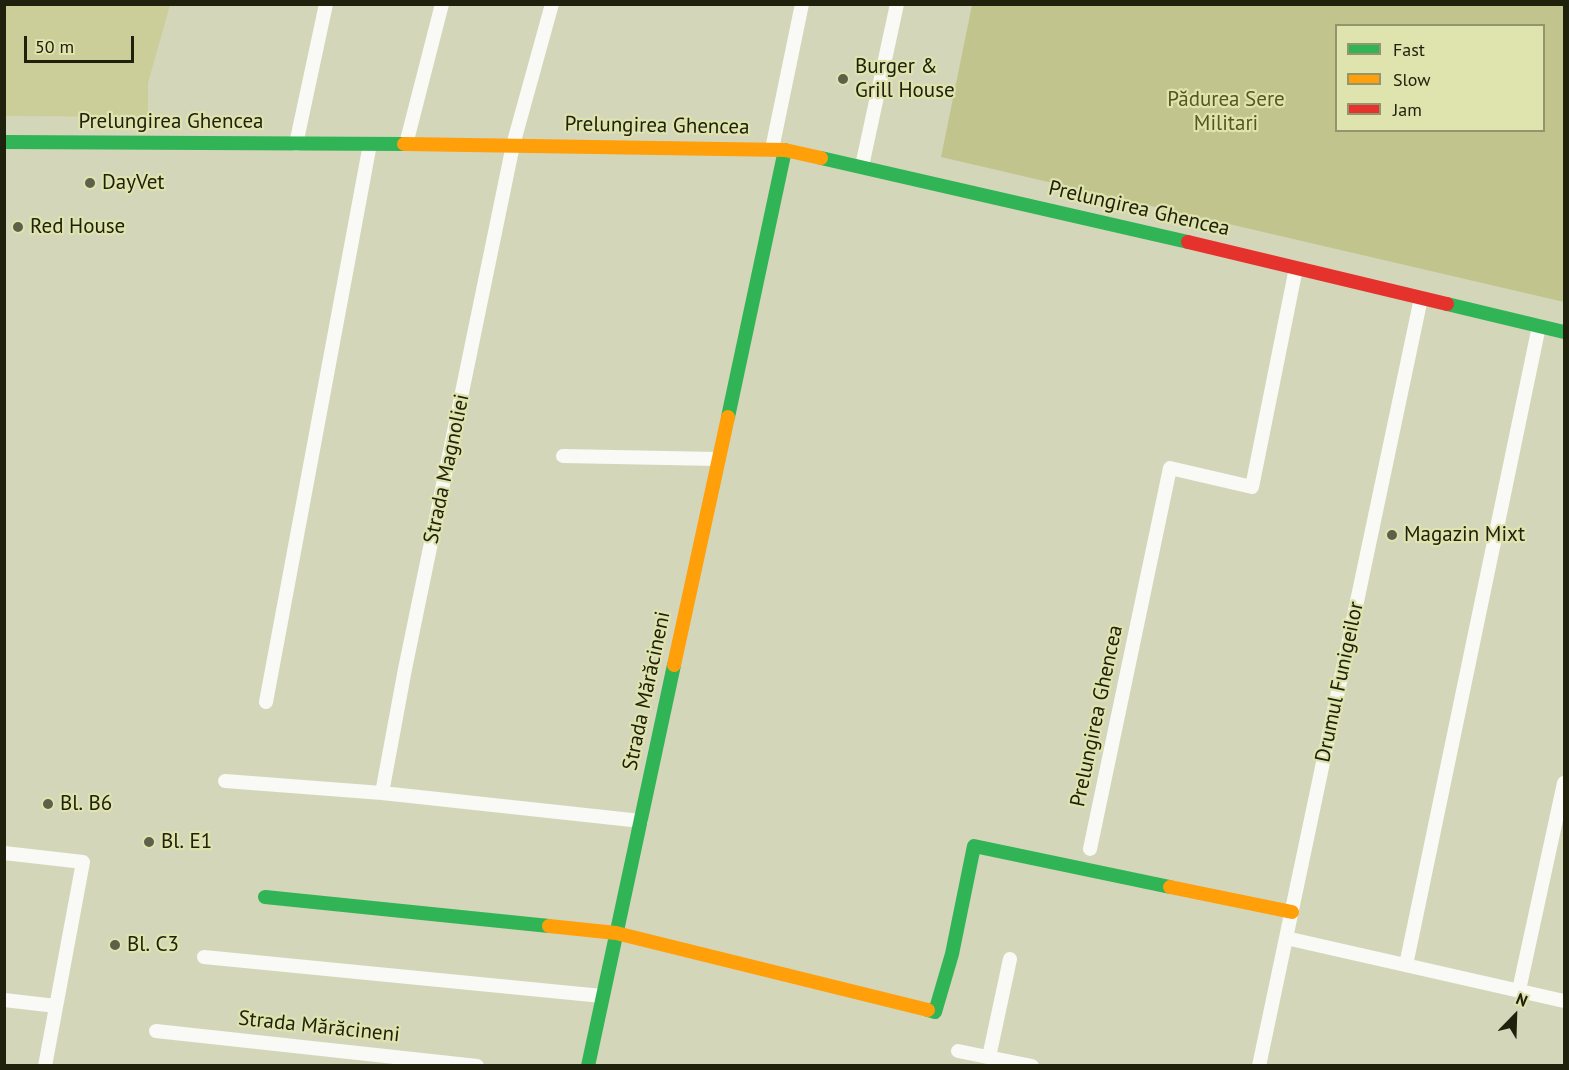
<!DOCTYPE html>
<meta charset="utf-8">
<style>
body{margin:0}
#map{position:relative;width:1569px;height:1070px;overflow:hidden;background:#d4d6ba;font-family:"PT Sans",sans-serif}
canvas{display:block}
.frame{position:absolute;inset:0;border:6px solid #20210c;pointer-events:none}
.legend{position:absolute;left:1335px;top:24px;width:210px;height:108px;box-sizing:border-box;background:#dfe3ad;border:2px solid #93956d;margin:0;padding:8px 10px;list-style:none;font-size:18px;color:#20210c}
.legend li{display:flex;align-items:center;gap:12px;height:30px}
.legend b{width:30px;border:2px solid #93956d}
.north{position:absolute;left:1485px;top:986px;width:60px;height:60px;-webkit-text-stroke:4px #dfe3ad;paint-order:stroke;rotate:23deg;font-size:16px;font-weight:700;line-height:24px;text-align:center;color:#20210c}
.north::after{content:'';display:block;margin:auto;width:21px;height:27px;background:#20210c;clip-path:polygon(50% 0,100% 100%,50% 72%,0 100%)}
.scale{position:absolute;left:24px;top:36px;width:110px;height:27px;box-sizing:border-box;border:3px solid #20210c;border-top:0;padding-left:8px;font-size:18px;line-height:21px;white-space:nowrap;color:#20210c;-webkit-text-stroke:4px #dfe3ad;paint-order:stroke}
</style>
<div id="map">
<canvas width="1569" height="1070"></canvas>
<div class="frame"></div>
<ul class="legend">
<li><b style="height:8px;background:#30b455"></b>Fast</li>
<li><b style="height:8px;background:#ff9f0a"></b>Slow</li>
<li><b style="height:8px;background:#e5322d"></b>Jam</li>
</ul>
<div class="north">N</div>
<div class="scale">50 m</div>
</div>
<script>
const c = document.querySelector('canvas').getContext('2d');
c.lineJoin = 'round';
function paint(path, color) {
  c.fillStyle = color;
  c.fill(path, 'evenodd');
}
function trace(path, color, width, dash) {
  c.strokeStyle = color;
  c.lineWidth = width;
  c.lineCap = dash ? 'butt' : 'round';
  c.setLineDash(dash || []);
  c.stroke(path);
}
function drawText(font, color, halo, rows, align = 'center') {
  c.font = font + ' "PT Sans",sans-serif';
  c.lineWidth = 4.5;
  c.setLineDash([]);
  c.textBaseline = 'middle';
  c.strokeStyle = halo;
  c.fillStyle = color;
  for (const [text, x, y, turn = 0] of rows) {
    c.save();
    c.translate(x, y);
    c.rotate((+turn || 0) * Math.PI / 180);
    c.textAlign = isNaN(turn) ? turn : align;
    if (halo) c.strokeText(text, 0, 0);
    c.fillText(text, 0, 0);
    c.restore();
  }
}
const green = new Path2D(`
 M5,4L170,5L148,83V117L5,116Z`);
const forest = new Path2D(`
 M972,5H1564V302L941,157ZM1336,26H1544V130H1336Z`);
const street = new Path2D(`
 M296,144L326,4
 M406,144L442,4
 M772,149L802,4
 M862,166L897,4
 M563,456L718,459
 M266,702L370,144
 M225,781L382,793L641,821
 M382,793L405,669L513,145L552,4
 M1090,849L1170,468L1252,487L1296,268
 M4,853L83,862L45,1066
 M1286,938L1564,1001
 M204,957L602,996
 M1406,965L1539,326
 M1519,990L1564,783
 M4,1000L56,1006
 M156,1031L477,1066
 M958,1051L1032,1066
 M989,1057L1010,959
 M1259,1066L1421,298`);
const fast = new Path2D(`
 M4,142L404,144
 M821,158L1188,242
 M1447,304L1564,332
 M728,417L785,150
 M265,897L549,926
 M928,1010L935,1012L952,954L974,846L1170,887
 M588,1066L674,665`);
const slow = new Path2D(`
 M404,144L785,150L821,158
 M674,665L728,417
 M1170,887L1292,912
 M549,926L616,933L928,1010`);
const jam = new Path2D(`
 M1188,242L1447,304`);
const markers = [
 [843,79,6,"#5f6049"],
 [90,183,6,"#5f6049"],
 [18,227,6,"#5f6049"],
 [1392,535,6,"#5f6049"],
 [48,804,6,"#5f6049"],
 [149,842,6,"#5f6049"],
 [115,945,6,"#5f6049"]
];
const poiNames = [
 ["Burger &",855,67],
 ["Grill House",855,91],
 ["DayVet",102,183],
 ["Red House",30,227],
 ["Magazin Mixt",1404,535],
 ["Bl. B6",60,804],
 ["Bl. E1",161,842],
 ["Bl. C3",127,945]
];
const parkNames = [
 ["Pădurea Sere",1226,100],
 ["Militari",1226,124]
];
const streetNames = [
 ["Prelungirea Ghencea",171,122],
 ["Prelungirea Ghencea",657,126,1],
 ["Prelungirea Ghencea",1139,209,13],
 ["Strada Magnoliei",447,469,-78],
 ["Drumul Funigeilor",1340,682,-78],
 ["Strada Mărăcineni",647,691,-78],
 ["Prelungirea Ghencea",1097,716,-78],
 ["Strada Mărăcineni",319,1027,6]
];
paint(green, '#cbce99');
paint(forest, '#c1c48d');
trace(street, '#f9f9f5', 14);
trace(fast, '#30b455', 14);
trace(slow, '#ff9f0a', 14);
trace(jam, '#e5322d', 14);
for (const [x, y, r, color] of markers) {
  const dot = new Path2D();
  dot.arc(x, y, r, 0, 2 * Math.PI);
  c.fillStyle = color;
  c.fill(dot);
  trace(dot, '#dfe3ad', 2);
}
drawText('21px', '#20210c', '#dfe3ad', poiNames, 'left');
drawText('21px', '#56571f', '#dfe3ad', parkNames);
drawText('21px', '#20210c', '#dfe3ad', streetNames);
</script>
